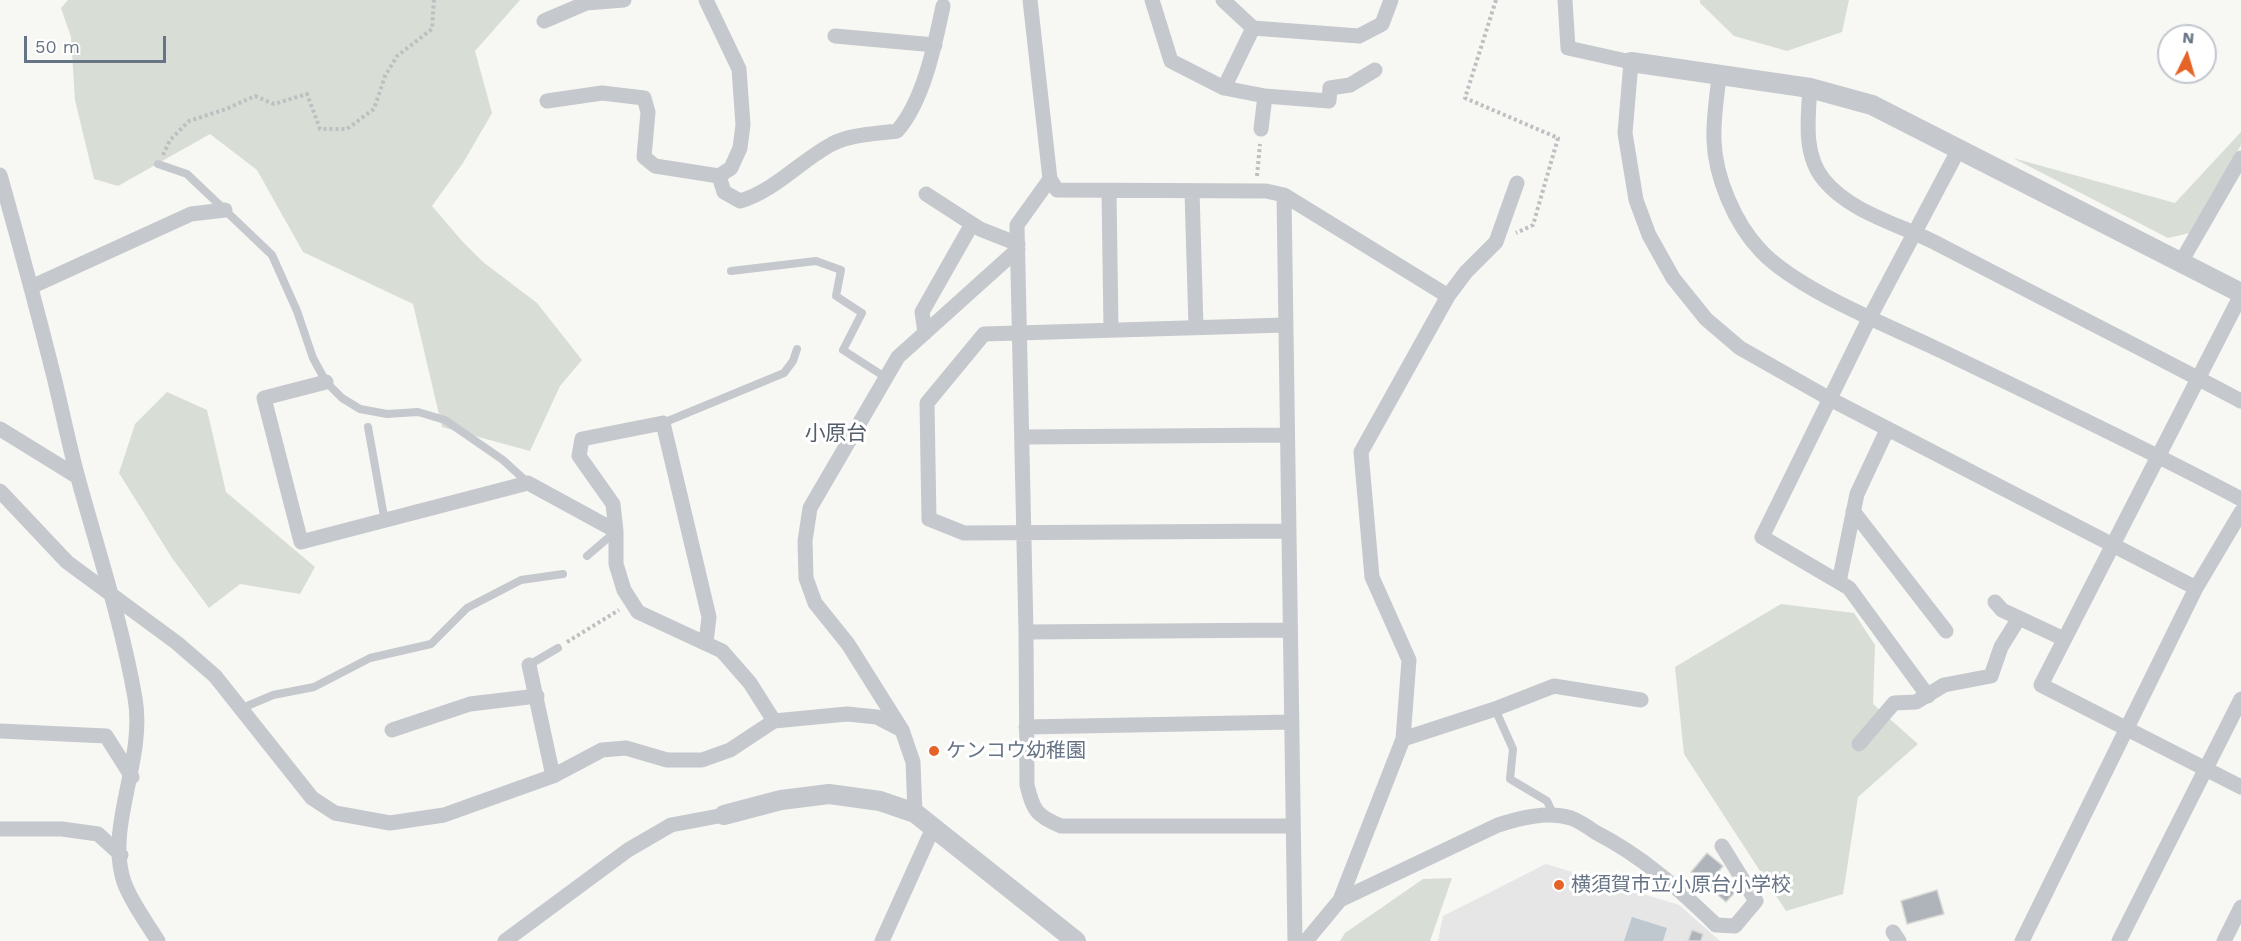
<!DOCTYPE html>
<meta charset="utf-8">
<style>
body{margin:0}
#map{position:relative;width:2241px;height:941px;overflow:hidden;background:#f7f7f4;font-family:"Work Sans",sans-serif}
canvas{display:block}
.north{position:absolute;left:2157px;top:24px;width:60px;height:60px;box-sizing:border-box;background:#fff;border:2px solid #c2c7ce;border-radius:50%;rotate:5deg;font-size:16px;font-weight:700;line-height:24px;text-align:center;color:#667485}
.north::after{content:'';display:block;margin:auto;width:21px;height:27px;background:#e56326;clip-path:polygon(50% 0,100% 100%,50% 72%,0 100%)}
.scale{position:absolute;left:24px;top:36px;width:142px;height:27px;box-sizing:border-box;border:3px solid #667485;border-top:0;padding-left:8px;font-size:18px;line-height:21px;white-space:nowrap;color:#667485;-webkit-text-stroke:4px #fff;paint-order:stroke}
</style>
<div id="map">
<canvas width="2241" height="941"></canvas>
<div class="north">N</div>
<div class="scale">50 m</div>
</div>
<script>
const c = document.querySelector('canvas').getContext('2d');
c.lineJoin = 'round';
function paint(path, color) {
  c.fillStyle = color;
  c.fill(path, 'evenodd');
}
function trace(path, color, width, dash) {
  c.strokeStyle = color;
  c.lineWidth = width;
  c.lineCap = dash ? 'butt' : 'round';
  c.setLineDash(dash || []);
  c.stroke(path);
}
function drawText(font, color, halo, rows, align = 'center') {
  c.font = font + ' "Work Sans","Noto Sans JP",sans-serif';
  c.lineWidth = 6;
  c.setLineDash([]);
  c.textBaseline = 'middle';
  c.strokeStyle = halo;
  c.fillStyle = color;
  for (const [text, x, y, turn = 0] of rows) {
    c.save();
    c.translate(x, y);
    c.rotate((+turn || 0) * Math.PI / 180);
    c.textAlign = isNaN(turn) ? turn : align;
    if (halo) c.strokeText(text, 0, 0);
    c.fillText(text, 0, 0);
    c.restore();
  }
}
const built = new Path2D(`
 M1546,864L1679,905L1720,941H1438L1443,916Z`);
const green = new Path2D(`
 M68,0H520L475,51L492,113L463,163L432,206L462,241L483,262L537,303L582,360L560,386L530,451L442,427L413,304L303,252L257,170L210,134L118,186L94,179L75,100L71,37L61,8Z
 M1700,0H1849L1842,32L1787,51L1734,36L1700,3Z
 M2241,132V145L2190,233L2168,238L2013,158L2175,203Z
 M167,392L207,410L226,492L315,567L300,594L240,584L209,608L172,558L119,473L135,424Z
 M1781,604L1854,613L1875,645L1873,704L1918,744L1858,797L1843,894L1786,911L1684,754L1675,667Z
 M1452,878L1430,941H1340L1345,933L1423,879Z`);
const water = new Path2D(`
 M1632,917L1667,928L1663,941H1624Z`);
const building = new Path2D(`
 M1707,853L1723,866L1719,871L1740,887L1726,902L1691,872Z
 M1937,890L1944,914L1907,924L1901,901Z
 M1692,930L1703,934L1701,941H1688Z`);
const path = new Path2D(`
 M1496,0L1465,98L1558,138L1533,225L1516,233
 M163,155L170,140L189,121L226,109L255,96L274,104L307,94L320,129H347L374,109L385,76L397,56L432,29L434,0
 M1257,176L1260,144
 M567,642L619,610`);
const service = new Path2D(`
 M158,164L187,174L272,255L297,311L313,358L326,382L342,398L360,409L387,414L418,412L445,420L503,460L527,482
 M731,271L816,261L841,270L836,296L862,313L843,350L885,377
 M663,423L784,373L793,361L797,349
 M368,427L385,522
 M587,556L615,532
 M529,665L558,648
 M240,709L273,695L314,687L370,658L431,644L467,608L521,580L563,574
 M1495,709L1513,749L1510,779L1547,801L1554,816`);
const minor = new Path2D(`
 M1030,0L1050,179L1057,190L1266,191L1284,195L1448,296
 M1152,0L1171,61L1224,88L1265,96L1329,101L1330,88L1350,85L1375,70
 M1223,0L1253,28L1359,36L1382,24L1391,0
 M1565,0L1568,48L1631,62L1625,133L1636,200L1649,235L1673,278L1706,319L1740,348L1830,399L2196,588
 M544,21L586,3L624,0
 M835,36L935,45
 M1719,76C1717,97 1713,119 1714,140C1715,177 1735,224 1761,251C1797,289 1882,323 1931,346C2035,396 2139,445 2241,499
 M1224,88L1253,28
 M1810,88C1808,118 1803,155 1824,180C1850,212 1898,224 1934,242C2036,295 2139,347 2241,401
 M547,101L602,93L644,98L648,112L644,157L655,166L719,176L731,168L740,148L743,125L739,69L706,0
 M1261,129L1265,96
 M0,175C19,242 37,309 54,377C62,410 69,445 78,478C98,551 122,623 135,698C146,760 105,826 124,882C131,902 147,923 158,941
 M719,176L724,192L740,201C776,190 800,161 832,144C852,134 876,134 897,131C923,102 935,45 943,6
 M1050,179L1017,225L1026,632L1027,785C1033,811 1037,816 1061,826H1293
 M1192,191L1196,327
 M1109,192L1111,329
 M926,194L980,229L1018,244
 M1284,195L1295,941
 M2181,262L2241,158
 M31,287L191,214L225,210
 M2241,295L2041,685L2241,787
 M1286,325L984,334L927,403L929,519L964,533L1289,531
 M925,333L922,312L972,224
 M326,382L264,398L301,542L528,483L616,531
 M0,429L78,477
 M1023,437L1287,435
 M0,491L67,562L177,643L215,676L312,798L335,813L390,823L444,815L553,776L602,750L626,748L667,760H702L730,750L774,721L847,714L877,717L902,730
 M1853,511L1946,631
 M1839,582L1857,494L1887,430
 M1995,602L2002,610L2064,639
 M1026,632L1290,630
 M706,643L709,617L663,423L582,439L579,456L613,504L616,531V564L624,590L638,612L722,651L750,683L774,721
 M529,665L553,776
 M1928,696L1849,588L1762,537L1870,317L1960,147
 M1026,727L1292,722
 M392,730L470,704L537,696
 M0,731L106,736L132,777
 M1403,739L1495,709L1554,686L1641,700
 M1859,744L1894,703L1916,702L1944,685L1991,676L2001,647L2019,618
 M915,813L913,762L902,730L848,644L815,603L806,578L805,541L810,508L898,357L1018,249
 M0,829H62L98,834L121,855
 M1340,900L1498,825C1520,818 1547,811 1571,818C1579,821 1588,827 1595,832C1642,856 1679,889 1716,925L1735,926L1756,901L1722,846
 M1893,932L1899,941
 M505,941L628,850L671,825L724,815
 M882,941L933,828
 M1306,941L1340,900L1403,739L1409,660L1372,577L1361,452L1448,296L1466,272L1496,242L1517,183
 M2022,941L2196,588L2241,512
 M2119,941L2241,699
 M2224,941L2241,907`);
const tertiary = new Path2D(`
 M1631,62L1810,88L1872,105L2241,293
 M724,815L781,800L829,794L880,801L915,813L1076,941`);
const markers = [
 [934,751,6,"#e56326"],
 [1559,885,6,"#e56326"]
];
const poiNames = [
 ["ケンコウ幼稚園",946,751],
 ["横須賀市立小原台小学校",1571,885]
];
const neighbourhoodNames = [
 ["小原台",836,434]
];
paint(built, '#e5e6e5');
paint(green, '#d8ded5');
paint(water, '#bfc8ce');
paint(building, '#aeb4ba');
trace(building, '#d8d9d6', 1.5);
trace(path, '#bdbfc1', 4, [3, 3]);
trace(service, '#c5c8cc', 8);
trace(minor, '#c5c8cc', 15);
trace(tertiary, '#c5c8cc', 20);
for (const [x, y, r, color] of markers) {
  const dot = new Path2D();
  dot.arc(x, y, r, 0, 2 * Math.PI);
  c.fillStyle = color;
  c.fill(dot);
  trace(dot, '#fff', 2);
}
drawText('20px', '#667485', '#fff', poiNames, 'left');
drawText('21px', '#545e6a', '#fff', neighbourhoodNames);
</script>
